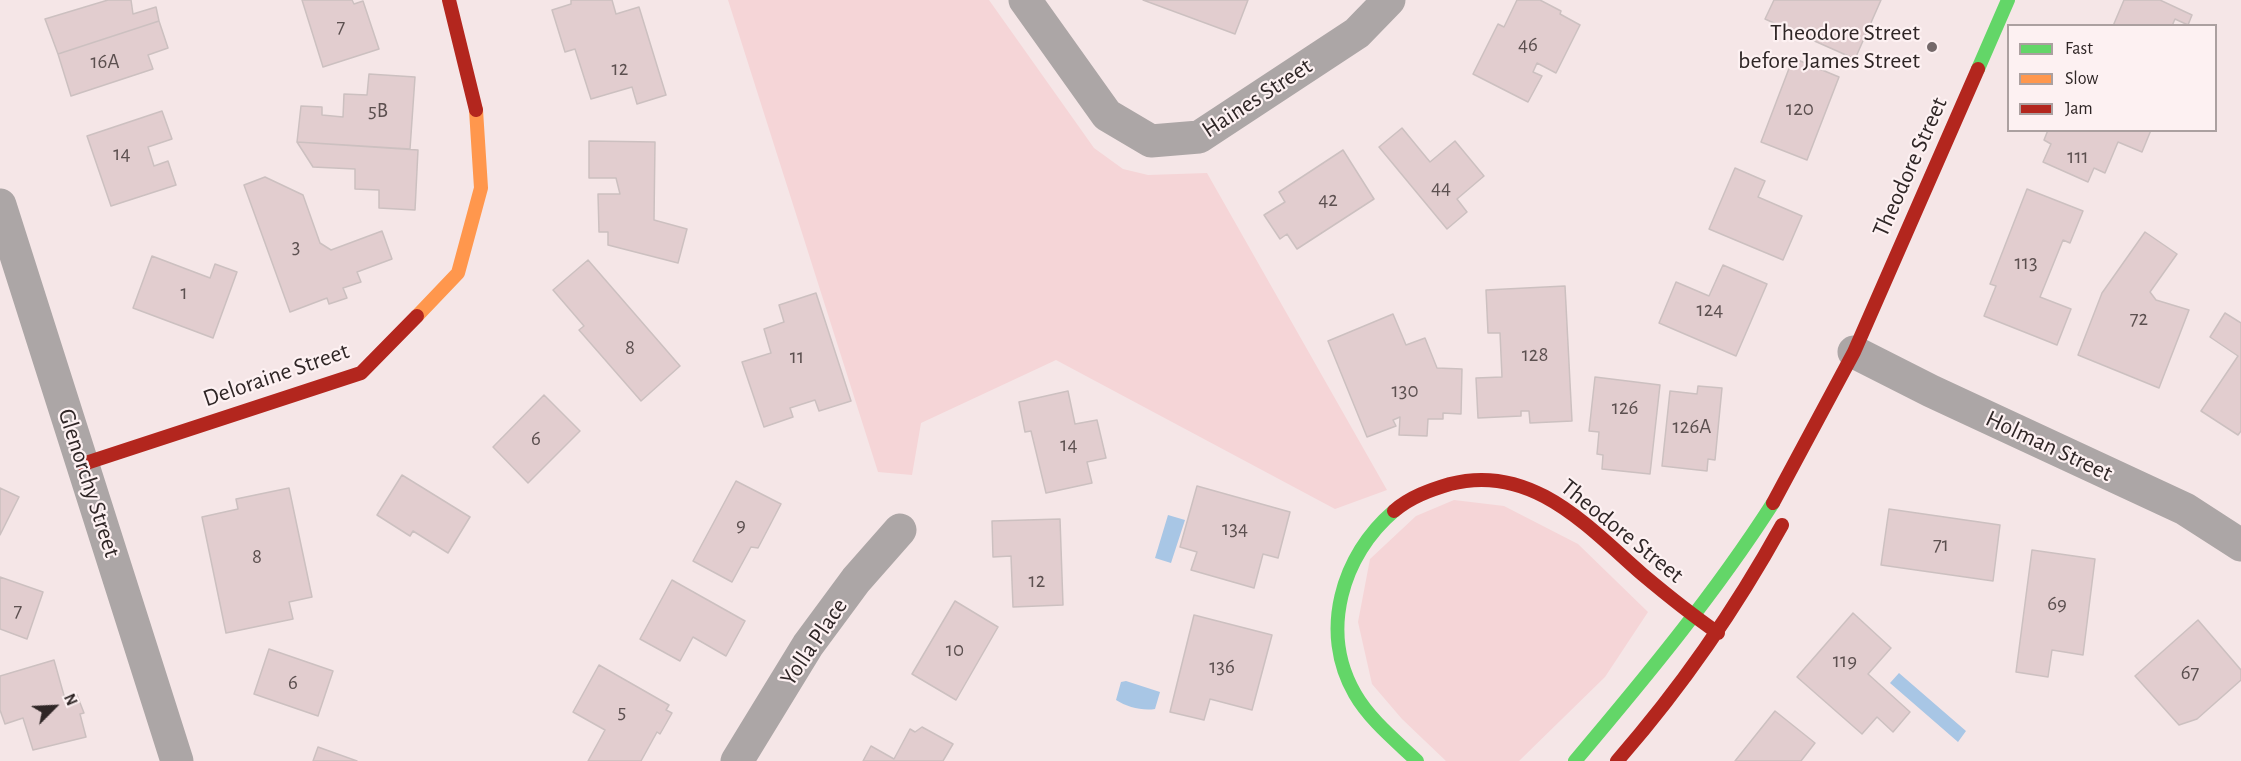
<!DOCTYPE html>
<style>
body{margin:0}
#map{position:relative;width:2241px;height:761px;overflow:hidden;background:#f5e6e7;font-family:"Alegreya Sans",sans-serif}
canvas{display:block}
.legend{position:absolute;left:2007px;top:24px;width:210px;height:108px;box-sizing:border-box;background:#fdf1f2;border:2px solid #aba0a0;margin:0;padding:8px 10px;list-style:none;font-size:18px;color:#2f2626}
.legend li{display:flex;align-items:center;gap:12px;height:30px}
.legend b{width:30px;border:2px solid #aba0a0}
.north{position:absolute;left:24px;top:677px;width:60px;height:60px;-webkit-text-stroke:4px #fdf1f2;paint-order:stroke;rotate:66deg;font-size:16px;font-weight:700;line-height:24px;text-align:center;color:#2f2626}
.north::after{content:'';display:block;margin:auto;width:21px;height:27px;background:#2f2626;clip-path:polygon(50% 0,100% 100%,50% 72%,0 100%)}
</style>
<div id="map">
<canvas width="2241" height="761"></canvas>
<ul class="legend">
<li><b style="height:8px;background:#63d668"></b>Fast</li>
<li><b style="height:8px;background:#ff974d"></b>Slow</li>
<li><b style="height:8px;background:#b3261e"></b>Jam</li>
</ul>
<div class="north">N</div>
</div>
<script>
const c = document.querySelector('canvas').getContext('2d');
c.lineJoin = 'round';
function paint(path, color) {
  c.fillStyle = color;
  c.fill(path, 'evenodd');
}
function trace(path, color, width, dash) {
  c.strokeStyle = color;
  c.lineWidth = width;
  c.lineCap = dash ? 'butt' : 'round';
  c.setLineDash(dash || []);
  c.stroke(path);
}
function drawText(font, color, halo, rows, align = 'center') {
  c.font = font + ' "Alegreya Sans",sans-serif';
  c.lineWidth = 4.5;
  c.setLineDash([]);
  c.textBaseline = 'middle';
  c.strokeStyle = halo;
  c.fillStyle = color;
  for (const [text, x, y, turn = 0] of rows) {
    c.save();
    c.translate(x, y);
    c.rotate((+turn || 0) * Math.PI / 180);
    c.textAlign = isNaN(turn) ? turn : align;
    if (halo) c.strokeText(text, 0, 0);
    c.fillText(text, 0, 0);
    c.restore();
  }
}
const green = new Path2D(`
 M728,0H989L1094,148L1123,169L1148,175L1207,173L1387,490L1335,509L1056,360L921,423L912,475L878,472Z
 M1454,500L1504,506L1578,544L1648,612L1605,677L1519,761H1446L1402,719L1372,684L1358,622L1370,559L1416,516Z`);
const water = new Path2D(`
 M1168,515L1185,520L1171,563L1155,558Z
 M1899,673L1966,731L1958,742L1890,683Z
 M1126,681L1160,692L1155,709C1142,711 1127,707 1116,700L1121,682Z`);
const building = new Path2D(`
 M108,0H131L133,14L156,7L159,21L58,54L45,19Z
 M302,0H352L354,4L363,1L379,49L323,67Z
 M571,0H612L616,14L639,7L666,95L637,104L632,87L591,99L575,49L565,52L552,10L571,4Z
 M1143,0H1248L1235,34Z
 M1517,0H1540L1561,11L1560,14L1580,25L1556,73L1537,63L1533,72L1542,76L1528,102L1473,74L1498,24L1504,27Z
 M1774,0H1881L1855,59L1765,19Z
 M2124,0H2160L2192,15L2188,25L2175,19L2172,26H2113Z
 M159,21L168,48L148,55L153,69L71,96L58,54Z
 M1793,58L1839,77L1807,160L1761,142Z
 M369,74L415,77L410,149L297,142L301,106L322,107V115L343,117L344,94L367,95Z
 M162,111L172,139L148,147L154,166L168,161L176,185L111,206L87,136Z
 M1402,128L1430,162L1455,141L1484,176L1457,199L1467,212L1447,229L1379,147Z
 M2048,130H2151L2142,152L2118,142L2105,173L2094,168L2088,182L2043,162L2051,144L2044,140Z
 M589,141L655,142L654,220L687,229L678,263L608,245V232H599L598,194H620L616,178H589Z
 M297,142L418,150L415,210L379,208V190L355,189V169L313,167Z
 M1343,150L1374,199L1297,249L1287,234L1280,239L1264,215L1285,202L1279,192Z
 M1735,168L1765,181L1758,197L1802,216L1783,260L1709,229Z
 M265,177L303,195L320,243L331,250L382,231L392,259L357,272L361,282L343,288L347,298L329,304L327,298L290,312L244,185Z
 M2027,189L2083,211L2070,243L2063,240L2040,297L2071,309L2057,345L1984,316L1996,286L1990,284Z
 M2145,232L2177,254L2150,292L2156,300L2189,310L2159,388L2078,355L2102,293Z
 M152,256L210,278L215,264L237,272L213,338L133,308Z
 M588,260L680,366L641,401L579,330L584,326L553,290Z
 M1723,265L1767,284L1736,356L1659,323L1676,282L1709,296Z
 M1565,286L1572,421L1530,423L1529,411H1521V416L1478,418L1476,378L1502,377L1500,333H1488L1486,290Z
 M816,293L851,401L819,411L815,400L790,408L793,417L764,427L742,362L771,353L764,329L784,322L779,305Z
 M2225,313L2241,323V431L2238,435L2201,411L2238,356L2210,337Z
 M1393,314L1406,345L1425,338L1437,368L1462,369L1461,414L1443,413V419H1428L1427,436L1399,435L1400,417L1393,420L1396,426L1367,437L1328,341Z
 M1595,377L1660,385L1650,474L1602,469L1603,455L1597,454L1599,432L1589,431Z
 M1698,386L1722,388L1715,460L1708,459L1707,471L1662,466L1670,391L1697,394Z
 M1068,391L1075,424L1097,420L1106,458L1087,462L1092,483L1046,493L1031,431L1025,432L1019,402Z
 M544,395L580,431L528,483L493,447Z
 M402,475L470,517L448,553L413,531L410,536L377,515Z
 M736,481L781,504L758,548L751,547L732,582L693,561Z
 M1197,486L1290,512L1278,558L1263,554L1254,588L1191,570L1197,552L1180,547Z
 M0,488L19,497L0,535Z
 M289,488L312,597L289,602L293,619L226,633L202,517L238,509L236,499Z
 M1889,509L2000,525L1993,581L1881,565Z
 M1060,519L1063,605L1013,607L1011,556L993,557L992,521Z
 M2032,550L2095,559L2083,655L2052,650L2048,677L2016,672Z
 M0,577L43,592L27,639L0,629Z
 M672,580L745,621L726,656L693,637L680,661L640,639Z
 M955,601L998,627L956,700L912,674Z
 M1853,613L1891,648L1868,674L1910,712L1893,732L1877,717L1862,734L1797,677Z
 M1194,615L1272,635L1252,710L1210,699L1204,720L1170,712Z
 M2198,620L2241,670V680L2197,719L2179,725L2135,676Z
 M269,649L333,671L318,716L254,694Z
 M54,660L65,699L77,695L84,713L80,714L86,737L33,750L23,718L5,724L0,710V676Z
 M599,665L669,705L666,710L672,713L660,734L657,732L641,761H588L605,730L573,712Z
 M1775,711L1815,743L1801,761H1735Z
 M922,727L953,744L943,761H863L871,746L894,759L910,729L915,732Z
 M318,747L357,761H313Z`);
const street = new Path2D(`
 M1025,0L1107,115L1151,141L1199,137L1357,33L1389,0
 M0,205L177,761
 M1854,352L1931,391L2185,509L2241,545
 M737,761L808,645L856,580L900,530`);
const fast = new Path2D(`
 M1978,69L2008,0
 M1394,511C1342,555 1319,632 1355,694C1370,720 1395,740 1417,761
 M1575,761C1645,678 1714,595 1773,503`);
const slow = new Path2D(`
 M417,316L458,273L481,188L476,110`);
const jam = new Path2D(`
 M449,0L476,110
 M83,464L361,373L417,316
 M1773,503L1854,352L1978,69
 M1394,511C1410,497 1430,490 1450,484C1532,463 1587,526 1642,574C1667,595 1692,615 1718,633
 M1617,761C1681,688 1735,610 1782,525`);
const markers = [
 [1932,47,6,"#74696a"]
];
const numberNames = [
 ["7",341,27],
 ["46",1528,45],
 ["16A",105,62],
 ["12",620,69],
 ["120",1800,109],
 ["5B",378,111],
 ["14",122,154],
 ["111",2078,157],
 ["44",1441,188],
 ["42",1328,200],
 ["3",296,247],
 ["113",2026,263],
 ["1",184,293],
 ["124",1710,310],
 ["72",2139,319],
 ["8",630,348],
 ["128",1535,355],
 ["11",797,357],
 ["130",1405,391],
 ["126",1625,408],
 ["126A",1692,427],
 ["6",536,439],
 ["14",1069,445],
 ["9",741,525],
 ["134",1235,529],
 ["71",1941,545],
 ["8",257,557],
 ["12",1037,581],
 ["69",2057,604],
 ["7",18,611],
 ["10",955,650],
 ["119",1845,661],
 ["136",1222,667],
 ["67",2190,673],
 ["6",293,683],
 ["5",622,712]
];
const poiNames = [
 ["Theodore Street",1920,33],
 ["before James Street",1920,61]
];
const streetNames = [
 ["Haines Street",1257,98,-33],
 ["Theodore Street",1910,167,-66],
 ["Deloraine Street",276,375,-19],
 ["Holman Street",2049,446,25],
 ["Glenorchy Street",89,483,72],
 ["Theodore Street",1622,531,39],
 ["Yolla Place",814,642,-56]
];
paint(green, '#f5d5d7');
paint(water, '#a8c6e5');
paint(building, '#e2cdcf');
trace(building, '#ccc0c0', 1.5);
trace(street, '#aca6a6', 33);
trace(fast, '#63d668', 14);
trace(slow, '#ff974d', 14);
trace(jam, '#b3261e', 14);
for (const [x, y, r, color] of markers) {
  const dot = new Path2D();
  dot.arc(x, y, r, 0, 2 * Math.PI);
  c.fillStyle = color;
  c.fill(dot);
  trace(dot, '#fdf1f2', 2);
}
drawText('21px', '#5c5050', null, numberNames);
drawText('24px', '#2f2626', '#fdf1f2', poiNames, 'right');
drawText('24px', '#2f2626', '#fdf1f2', streetNames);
</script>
